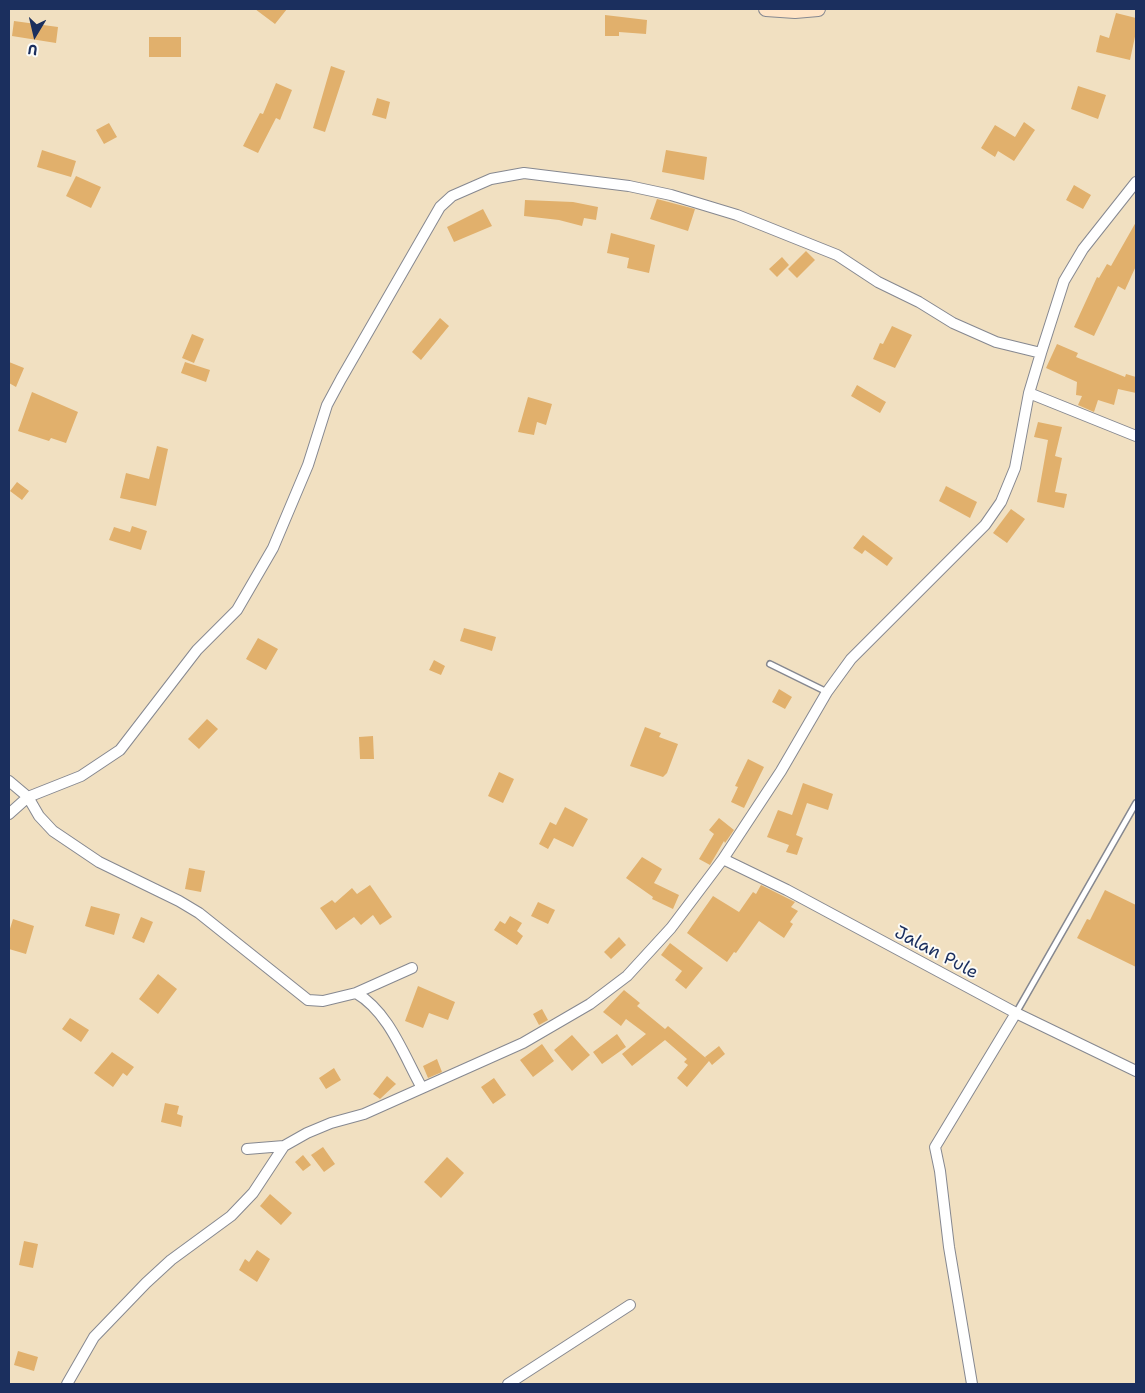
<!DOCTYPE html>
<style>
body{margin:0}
#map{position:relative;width:1145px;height:1393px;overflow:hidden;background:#f1e0c1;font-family:"Shantell Sans",sans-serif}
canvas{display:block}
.frame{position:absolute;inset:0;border:10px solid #1b2f5e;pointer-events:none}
.north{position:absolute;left:10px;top:10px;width:50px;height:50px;-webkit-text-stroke:4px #fdfcf7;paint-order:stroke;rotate:189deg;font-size:14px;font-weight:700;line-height:20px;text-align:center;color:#1b2f5e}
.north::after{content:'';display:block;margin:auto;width:18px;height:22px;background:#1b2f5e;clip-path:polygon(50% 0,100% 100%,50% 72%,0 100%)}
</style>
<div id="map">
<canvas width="1145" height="1393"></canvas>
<div class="frame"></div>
<div class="north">U</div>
</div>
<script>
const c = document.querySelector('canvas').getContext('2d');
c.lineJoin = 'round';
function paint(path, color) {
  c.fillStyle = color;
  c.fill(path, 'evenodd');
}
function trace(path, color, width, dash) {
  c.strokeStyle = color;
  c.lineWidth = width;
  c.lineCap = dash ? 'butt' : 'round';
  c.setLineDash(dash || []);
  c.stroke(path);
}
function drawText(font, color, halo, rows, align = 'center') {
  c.font = font + ' "Shantell Sans",sans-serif';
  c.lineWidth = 4;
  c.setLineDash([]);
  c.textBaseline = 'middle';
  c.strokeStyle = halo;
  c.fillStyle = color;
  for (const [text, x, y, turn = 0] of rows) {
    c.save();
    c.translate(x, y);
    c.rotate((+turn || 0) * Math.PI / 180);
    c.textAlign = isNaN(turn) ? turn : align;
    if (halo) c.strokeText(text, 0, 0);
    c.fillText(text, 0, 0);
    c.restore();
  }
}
const building = new Path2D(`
 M255,9H287L275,24Z
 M1116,13L1136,18V32L1130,60L1096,52L1100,35L1109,38Z
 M605,15L647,20L646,34L619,32V36H605Z
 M14,21L58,27L56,43L12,36Z
 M149,37H181V57H149Z
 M331,66L345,71L325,132L313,128Z
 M276,83L292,90L280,120L276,118L258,153L243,146L260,113L263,114Z
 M1078,86L1106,95L1098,119L1071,109Z
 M377,98L390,102L386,119L372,115Z
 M1024,122L1035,130L1014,161L998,151L995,157L981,148L995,125L1015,137Z
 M109,123L117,137L104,144L96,130Z
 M42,150L76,161L71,177L37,167Z
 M666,150L707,157L704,180L662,172Z
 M76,176L101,187L91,208L66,196Z
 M1074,185L1091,195L1083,209L1066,200Z
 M657,199L695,209L688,231L650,219Z
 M525,200L573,202L598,207L596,220L584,218L582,226L559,220L524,216Z
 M483,209L492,226L454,242L447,227Z
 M1136,222V266L1125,290L1118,286L1094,336L1074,327L1097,277L1099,278L1107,264L1111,266Z
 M611,233L655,245L649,273L627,268L629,258L607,253Z
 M806,251L815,260L797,278L788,269Z
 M782,257L789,265L777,277L769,269Z
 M440,318L449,326L421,360L412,352Z
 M892,326L912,335L895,368L873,359L880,343L883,344Z
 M192,334L204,339L194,363L182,358Z
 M1057,344L1078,353L1076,357L1125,377L1126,374L1136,377V393L1118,389L1114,405L1098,400L1094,412L1078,405L1082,396L1076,395L1077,382L1046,368Z
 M9,362L24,368L16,387L9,383Z
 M185,362L210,370L206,382L181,373Z
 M857,385L886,402L880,413L851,396Z
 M32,392L78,412L66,443L51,438L49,441L18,431Z
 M528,397L552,404L546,425L537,422L534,435L518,432Z
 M1038,422L1062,427L1055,456L1062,458L1055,492L1067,494L1064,508L1037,502L1048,440L1034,437Z
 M157,446L168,449L156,506L120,498L126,473L149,479Z
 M17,482L29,491L22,500L10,491Z
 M946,486L977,502L970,518L939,501Z
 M1011,509L1025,519L1007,543L993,533Z
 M132,526L147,531L141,550L109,540L114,527L130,532Z
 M863,535L893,558L887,566L865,550L862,554L853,548Z
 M464,628L496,637L492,651L460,641Z
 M258,638L278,649L266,670L246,659Z
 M434,660L445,666L441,675L429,670Z
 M779,689L792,697L785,709L772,702Z
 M207,719L218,729L199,749L188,739Z
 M645,727L661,733L659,737L678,744L667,773L663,777L630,766Z
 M373,736L374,759H360L359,737Z
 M748,759L764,767L744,808L731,802L738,787L735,786Z
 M499,772L514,779L503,803L488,796Z
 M803,783L833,794L828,810L807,803L796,835L803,838L797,855L786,852L789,845L767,837L778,810L792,815Z
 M565,807L588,819L573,847L554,838L548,849L539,844L550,822L556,825Z
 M719,818L734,830L725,843L724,841L710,865L699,859L714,834L709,830Z
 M642,857L662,869L654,883L679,895L673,909L652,899L653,897L626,878Z
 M189,868L205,871L201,892L185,889Z
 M370,885L392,917L380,925L373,915L361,925L354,917L336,930L320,908L332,900L335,903L352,888L357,894Z
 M761,885L795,902L791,907L798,911L790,922L793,924L784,938L759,921L736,953L734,952L727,962L687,933L713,896L739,912L753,892L756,894Z
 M1105,890L1136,905V967L1077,938L1087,919L1090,920Z
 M538,902L555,910L548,924L531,916Z
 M91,906L120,914L114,935L85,926Z
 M510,916L522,923L517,931L523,936L517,945L494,930L500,921L505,924Z
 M141,917L153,922L144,943L132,938Z
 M13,919L34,926L26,954L9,949V932Z
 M619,937L626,945L611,959L604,952Z
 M670,943L703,968L686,989L675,980L682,971L661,955Z
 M158,974L177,989L158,1014L139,999Z
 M418,986L455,1002L448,1020L429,1013L423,1028L405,1021Z
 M624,990L640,1003L637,1006L665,1029L668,1026L707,1059L705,1057L719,1046L725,1054L712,1065L709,1061L687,1087L677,1078L688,1065L684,1062L687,1059L665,1040L632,1066L622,1054L646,1034L626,1019L621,1026L603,1012Z
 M542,1009L548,1020L539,1025L533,1014Z
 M70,1018L89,1030L81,1042L62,1029Z
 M617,1034L626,1047L602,1064L593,1052Z
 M572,1035L590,1055L572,1071L554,1050Z
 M542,1044L554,1061L533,1077L520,1060Z
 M112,1052L134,1067L127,1076L123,1073L113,1087L94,1073Z
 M437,1059L442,1072L428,1078L423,1066Z
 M334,1068L341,1080L326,1089L319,1078Z
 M387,1076L396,1084L380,1099L373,1094Z
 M494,1078L506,1095L493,1104L481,1087Z
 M165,1103L179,1106L177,1114L183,1116L181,1127L161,1122Z
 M323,1147L335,1164L324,1172L311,1155Z
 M303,1155L311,1165L303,1171L295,1162Z
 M447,1157L464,1173L441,1198L424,1182Z
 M270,1194L292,1213L281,1225L260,1206Z
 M24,1241L38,1244L33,1268L19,1265Z
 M257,1250L270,1259L257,1282L239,1270L245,1259L249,1262Z
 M18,1351L38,1357L34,1371L14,1365Z`);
const lane = new Path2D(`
 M770,664L827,692
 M1016,1013L1136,803`);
const street = new Path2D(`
 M1029,393L1136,436
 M9,781L28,797L39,816L53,831L99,862L179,901L199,913L308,1000L323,1001L356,993C389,1012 404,1056 422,1088
 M9,814L28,797L81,776L120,750L197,650L237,610L273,548L308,465L327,405L341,379L440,207L452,196L491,179L524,173L629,186L671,195L737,215L837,255L878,282L919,302L953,323L996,342L1041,353L1064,281L1083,249L1136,182
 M723,859L787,890L1016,1013L1136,1071
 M356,993L412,968
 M247,1149L284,1146
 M67,1384L94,1337L146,1283L171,1260L231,1216L253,1193L284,1146L307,1133L331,1123L364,1114L523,1043L590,1004L627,976L671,928L723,859L781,771L827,692L851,659L985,525L1001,502L1015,468L1029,393L1041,353
 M508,1384L630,1305
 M972,1384L949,1247L940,1171L935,1147L1016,1013`);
const secondary = new Path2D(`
 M766,9L795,11L818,9`);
const streetNames = [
 ["Jalan Pule",936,953,28]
];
paint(building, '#e1b06c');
trace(lane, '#868890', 8);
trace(street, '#868890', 12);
trace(secondary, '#868890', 16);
trace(lane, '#fff', 5);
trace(street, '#fff', 10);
trace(secondary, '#ffe4c6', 14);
drawText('18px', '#1b2f5e', '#fdfcf7', streetNames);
</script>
